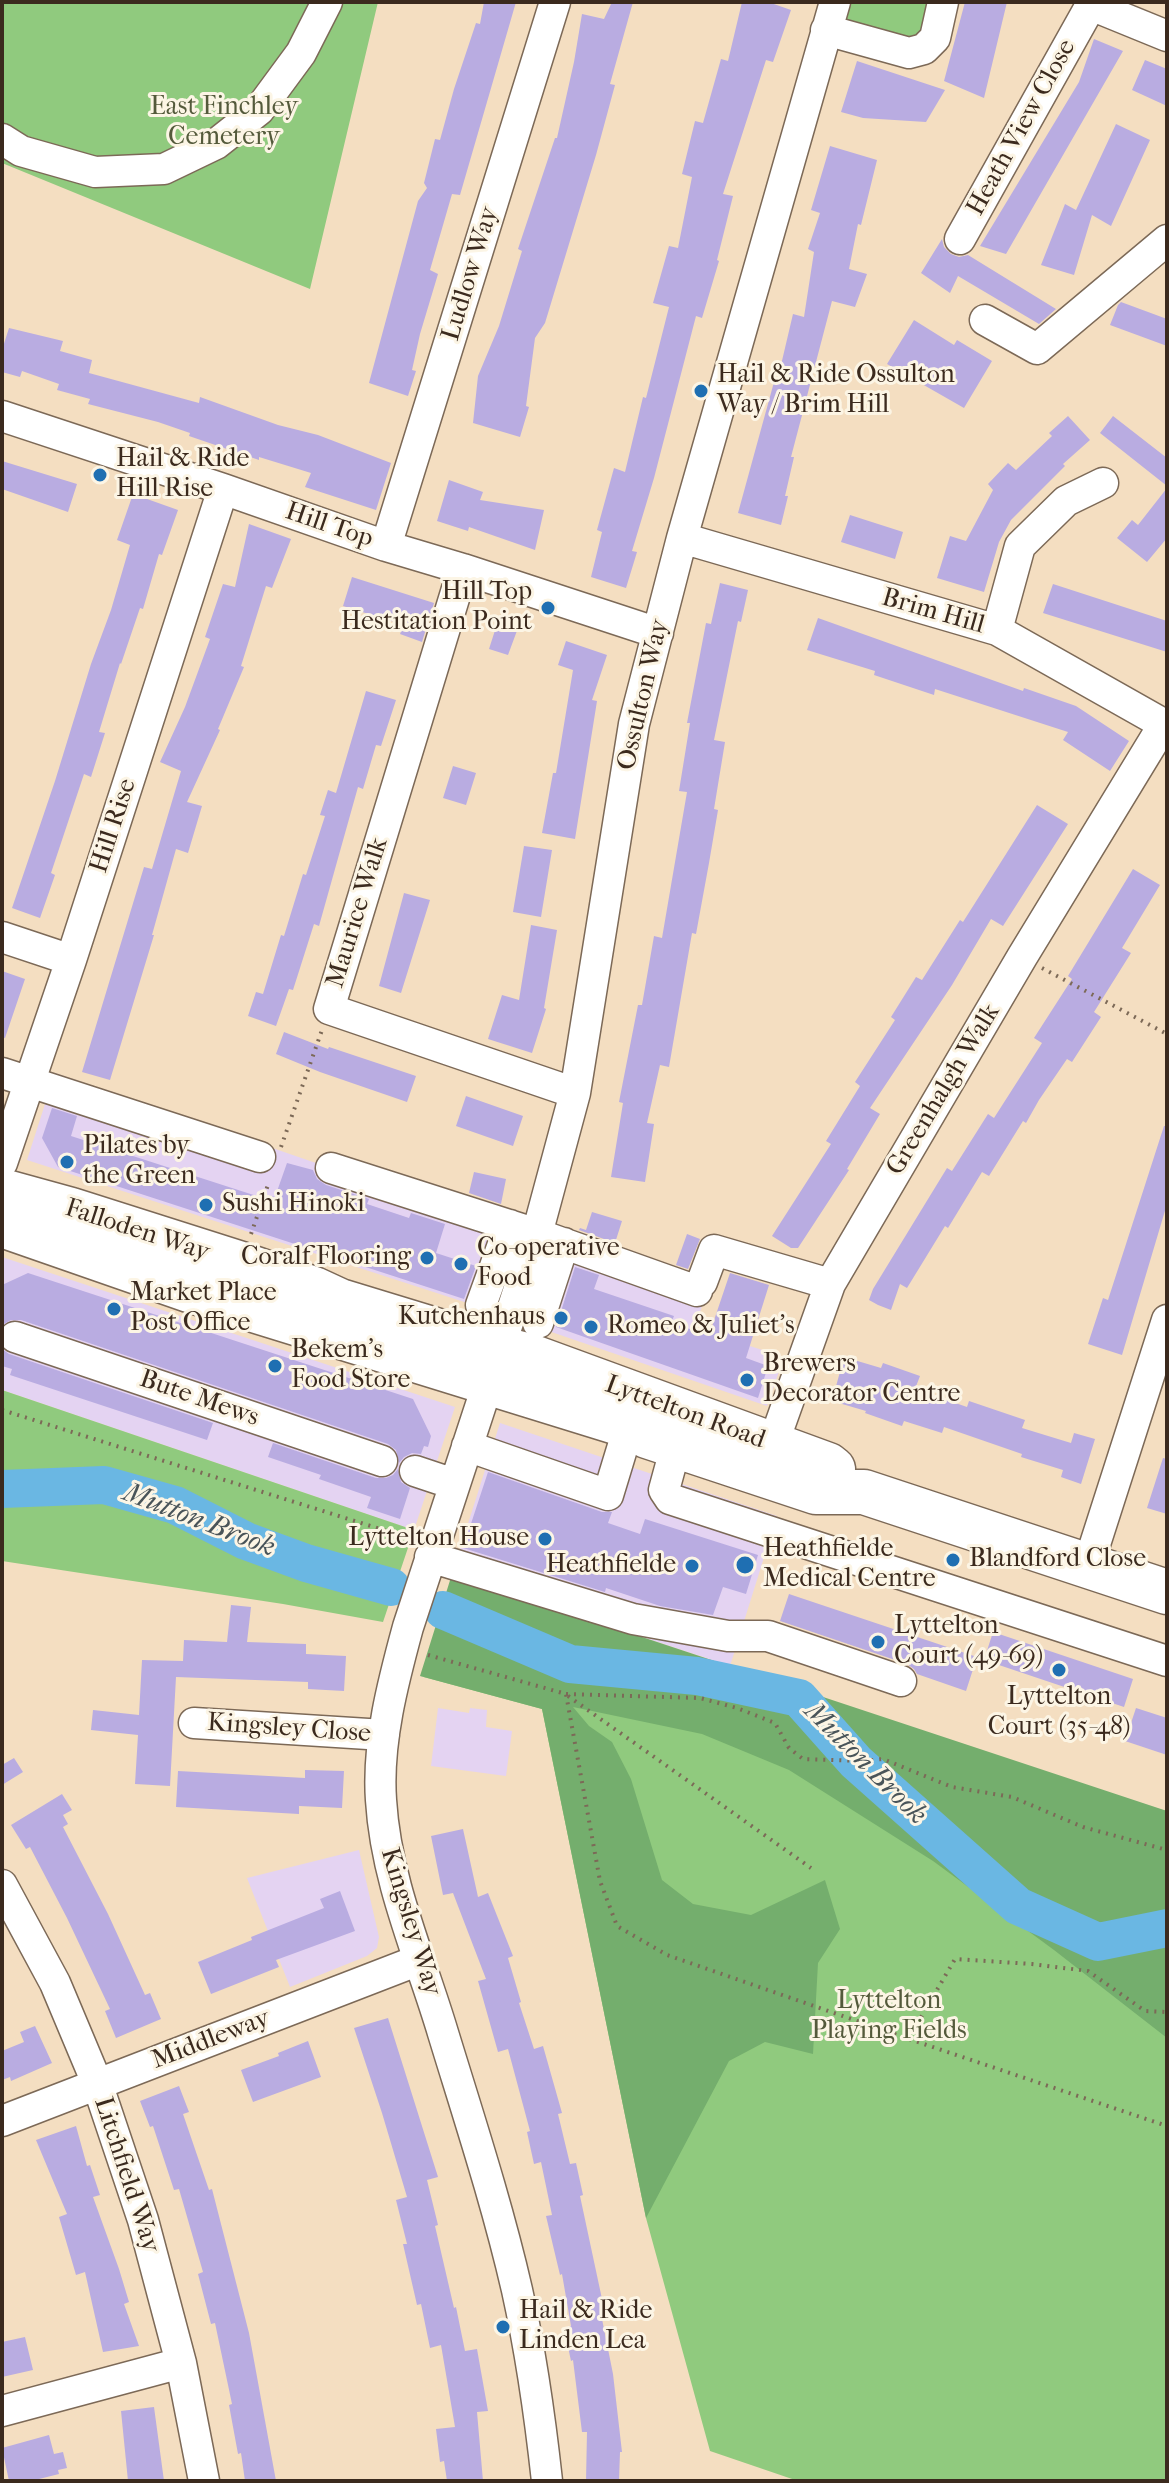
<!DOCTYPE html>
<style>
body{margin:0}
#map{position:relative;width:1169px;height:2483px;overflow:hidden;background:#f4dec1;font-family:"IM FELL French Canon",serif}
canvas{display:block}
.frame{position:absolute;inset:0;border:4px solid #3b2a1e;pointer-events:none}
</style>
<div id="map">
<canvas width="1169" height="2483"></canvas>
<div class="frame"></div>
</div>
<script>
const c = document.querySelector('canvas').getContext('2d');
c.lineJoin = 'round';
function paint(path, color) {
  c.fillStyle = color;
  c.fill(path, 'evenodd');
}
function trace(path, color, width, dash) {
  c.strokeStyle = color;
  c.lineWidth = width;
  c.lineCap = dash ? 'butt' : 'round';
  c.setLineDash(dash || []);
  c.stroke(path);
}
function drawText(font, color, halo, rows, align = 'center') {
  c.font = font + ' "IM FELL French Canon",serif';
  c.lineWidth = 6;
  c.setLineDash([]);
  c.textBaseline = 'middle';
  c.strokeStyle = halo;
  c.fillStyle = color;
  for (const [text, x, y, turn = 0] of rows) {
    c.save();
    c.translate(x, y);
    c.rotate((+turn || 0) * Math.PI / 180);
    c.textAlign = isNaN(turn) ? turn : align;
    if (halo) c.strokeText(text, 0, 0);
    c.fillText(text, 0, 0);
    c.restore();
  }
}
const built = new Path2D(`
 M55,1073L513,1231L489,1310L27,1160Z
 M560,1247L705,1298L694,1328L784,1357L767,1406L534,1326Z
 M2,1257L455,1407L414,1530L2,1390Z
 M500,1423L777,1516L730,1666L452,1574Z
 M438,1708L469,1713L470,1708L487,1710L486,1727L512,1731L506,1776L431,1766Z
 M359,1850L379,1937L377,1948L367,1956L290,1987L247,1878Z`);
const green = new Path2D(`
 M2,2H378L310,289L2,163Z
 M851,2H934L929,33L904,41L845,26Z
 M2,1390L414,1530L383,1622L283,1604L2,1561Z
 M420,1676L1167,1811V2481H798L710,2451L646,2218L542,1709Z`);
const forest = new Path2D(`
 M452,1574L1167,1811V2038L1054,1950L933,1861L789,1770L702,1734L573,1707L589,1726L612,1742L631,1779L662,1880L693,1904L751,1915L825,1880L840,1929L818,1963L813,2054L765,2042L729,2061L646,2218L542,1709L420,1676Z`);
const river = new Path2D(`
 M2,1489L104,1485L175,1505L246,1541L306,1563L391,1587
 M443,1610L570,1664L697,1676L799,1698L856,1762L1018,1906L1098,1942L1167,1928`);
const building = new Path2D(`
 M484,2H516L460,195L452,194L430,270L438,274L420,334L412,370L416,371L408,396L369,383L418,201L427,188L424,183L435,139L440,140L454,89L476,23L480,24Z
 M612,2H633L610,84L615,85L596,155L545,323L535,338L526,406L529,407L520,437L473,423L478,376L499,326L522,251L518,249L555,138H557L574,62L582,14L604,19Z
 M742,2H768L791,10L773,62L766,60L723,194L733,196L717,260L719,261L702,318L696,316L654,478L632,551L637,552L626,588L591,577L602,532L597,530L614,468L625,472L643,397L646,398L669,307L653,303L669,246L678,248L692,177L682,174L695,121L703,123L721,59L728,61Z
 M965,2H1007L984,98L944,81Z
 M1094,39L1123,51L1006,254L980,246L1079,82Z
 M1145,60L1167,69V106L1132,90Z
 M857,61L945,90L926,122L863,118L841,112Z
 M1116,124L1150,140L1111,226L1092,215L1074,275L1041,265L1065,204L1076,210Z
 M830,146L877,160L861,225L858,224L849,269L867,274L855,307L832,301L791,457H794L785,496H788L781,525L738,513L774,382H777L793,314L804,317L814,252L808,249L820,213L811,210Z
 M942,239L944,247L951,254L959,257L968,255L1056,309L1039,324L958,276L950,293L921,273Z
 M1121,302L1167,319V346L1110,325L1118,305Z
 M914,320L954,345L957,340L992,361L964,408L887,364Z
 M9,328L63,341L60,351L92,360L89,373L199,403L200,397L278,425L318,435L391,463L376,510L305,487L311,473L259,457V460L189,436L190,433L158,422L88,404L90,399L57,390L59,384L22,371L20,377L2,372V350Z
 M1068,416L1090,440L1063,464L1065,466L1011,520L999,542L984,592L937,578L950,536L966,541L993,490L988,484L1008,463L1016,470L1052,436L1049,433Z
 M1113,416L1167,458V486L1100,433Z
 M2,461L77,484L68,512L2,489Z
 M449,480L483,492L480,500L544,510L535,550L469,527L468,531L437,521Z
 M1167,488V538L1147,562L1117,538L1132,520L1138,525Z
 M133,494L178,510L162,555L159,554L143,609L140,608L121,664L120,663L99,732L105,733L91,777L84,774L51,873L55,875L40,918L12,908L55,781L91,664L111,610L130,545L117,540Z
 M850,515L903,532L895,559L841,542Z
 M249,524L291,539L272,588L266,586L241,666L244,667L218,729L220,730L187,802L202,806L188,853L176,849L152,935H154L110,1080L82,1072L144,867L152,869L181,771L160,762L185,707L210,639L205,637L223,584L235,587Z
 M352,577L434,603L422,642L400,634L404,625L343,606Z
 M720,583L748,590L741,622L738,621L714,740L725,742L714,809L718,810L709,863L696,934L692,933L669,1067L660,1065L647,1123L654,1124L645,1182L611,1177L623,1103L619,1102L638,1005H642L654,936L662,938L687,792L679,791L690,723H687L706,623L711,624Z
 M1053,584L1167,621V652L1043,613Z
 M818,618L1023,691L1024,688L1076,706L1129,741L1110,771L1063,740L1068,732L935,689L934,695L874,675L875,671L807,650Z
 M498,621L518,628L508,655L489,649Z
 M566,641L607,655L592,700L597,701L575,839L542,833L553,773H556L573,670L558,665Z
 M366,691L396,700L381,746L376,745L363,789L358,787L319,926L314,924L293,990L289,989L276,1026L248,1016L256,992L263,994L281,935L284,936L303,874L306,875L325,816L320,815L328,790L336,793Z
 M453,766L476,773L466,805L443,798Z
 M1037,805L1068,824L1003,926L991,919L952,985L870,1108L880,1114L847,1169L849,1170L798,1248H791L772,1236L831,1144L826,1141L860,1086L855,1082L895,1020L891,1017L916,977L922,980L960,920L963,922Z
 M524,846L552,850L541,917L513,912Z
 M1133,869L1160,885L1122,948L1131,953L1094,1012L1101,1017L1072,1062L1067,1059L1039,1100L1026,1123L1023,1121L989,1176L982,1172L948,1228L945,1226L907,1288L900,1284L891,1310L878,1305L869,1300L873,1289L947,1168L952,1171L988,1114L994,1118L1042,1043L1034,1038L1072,979L1068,976Z
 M404,893L430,900L401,993L379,986Z
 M531,925L557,930L544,1008L546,1009L532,1053L488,1039L502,995L519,1000Z
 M2,971L25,979L5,1038L2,1037Z
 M284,1032L328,1049L329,1047L416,1076L407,1102L320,1072L276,1054Z
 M466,1096L523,1116L513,1146L456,1126Z
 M52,1108L77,1116L71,1136L266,1199L268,1195L275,1197L287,1163L313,1170L317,1179L326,1185L369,1199L367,1204L409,1218L411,1213L445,1224L436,1253L476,1266L464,1299L58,1167L42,1138Z
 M1164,1126H1167V1204L1122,1355L1088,1344L1103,1298L1108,1300Z
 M474,1172L506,1179L501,1204L469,1193Z
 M592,1212L622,1221L615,1243L579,1230L580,1228L586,1230Z
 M687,1234L700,1239L688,1269L676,1265Z
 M575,1267L599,1275L594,1289L674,1316L671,1323L709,1335L730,1273L769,1285L746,1358L768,1366L758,1398L556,1327Z
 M28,1273L413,1399L431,1436L428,1447L424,1446L421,1454L412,1453L404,1457L399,1463L396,1450L388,1444L21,1320H11L2,1325V1285Z
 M2,1349L9,1354L213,1423L207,1440L10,1375L12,1369L2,1366Z
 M844,1357L881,1368L883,1363L920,1376L915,1389L967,1407L969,1401L1025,1420L1022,1428L1071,1443L1074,1433L1095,1439L1081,1484L1061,1477L1063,1470L1021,1457L1022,1454L944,1427L942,1433L904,1421L902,1426L865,1413L866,1411L832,1401Z
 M273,1443L376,1478H386L393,1475L398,1469L401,1482L410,1488L400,1519L367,1508L371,1497L319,1479L321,1475L268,1457Z
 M1163,1458L1167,1459V1514L1147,1508Z
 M488,1472L602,1512H612L608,1523L640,1534L645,1519L758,1555L746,1594L723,1587L713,1615L660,1606L606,1588L605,1592L463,1548Z
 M789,1594L977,1657L966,1691L917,1674L914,1669L907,1664L780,1621Z
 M231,1605L251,1607L247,1642L306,1644V1654L346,1656L344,1691L308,1689V1682L176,1677L170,1786L135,1784L138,1735L91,1730L93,1710L139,1715L142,1660L183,1661L184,1640L227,1642Z
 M993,1632L1133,1679L1124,1707L984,1660Z
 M1136,1708L1167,1718V1755L1125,1741Z
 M14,1758L23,1772L2,1785V1765Z
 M305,1770L344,1771L342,1808L299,1806V1814L176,1807L178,1771L305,1778Z
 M62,1794L72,1810L63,1815L68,1824L63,1827L108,1914L145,1995L150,1993L161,2019L116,2038L105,2011L110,2009L67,1918L30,1847L26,1849L11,1825Z
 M463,1829L478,1897L488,1893L513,1956L508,1958L521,2002L519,2003L534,2049L543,2046L562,2113L558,2114L570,2164L576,2163L583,2195L580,2196L605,2313L601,2314L613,2374L622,2452H620L619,2481H586L587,2432H582L573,2360L571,2361L564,2328L571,2326L562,2274L560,2275L546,2216L552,2215L541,2162L534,2164L527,2132L530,2131L508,2049L498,2052L489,2020L478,1981L486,1979L453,1893L443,1895L431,1836Z
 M340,1891L355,1931L276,1960L279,1967L211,1994L198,1962L252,1940L251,1937L324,1908L320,1899Z
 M388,2018L438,2177L427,2180L438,2225L435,2226L454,2308L456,2307L465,2351L477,2349L488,2411L477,2412L483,2481H447L444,2461L440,2462L436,2429L455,2427L441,2345L430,2348L421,2304L417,2305L403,2244H407L396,2200L407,2197L382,2113L354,2028Z
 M35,2026L52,2063L11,2081L10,2077L2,2080V2051L24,2042L20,2032Z
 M308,2041L321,2077L253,2102L241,2070L279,2056L278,2053Z
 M179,2086L189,2112L183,2114L209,2190L212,2189L249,2333L276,2481H245L241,2453L238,2454L229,2405L232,2404L215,2323L211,2324L198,2274L203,2272L179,2189L174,2190L153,2126L150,2127L140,2101Z
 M76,2126L87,2166L90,2165L100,2195L93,2197L119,2269L129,2302L124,2304L139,2346L103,2352L85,2272L76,2275L59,2217L67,2214L36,2140Z
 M25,2337L33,2370L2,2377V2342Z
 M154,2407L164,2481H128L121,2411Z
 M49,2435L54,2454L63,2452L67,2468L58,2470L59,2474L31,2481H9L2,2448Z`);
const path = new Path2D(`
 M1042,968L1167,1034
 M281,1147L322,1030
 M251,1234L269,1182
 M2,1410L412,1539
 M428,1655L566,1694L600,1881L617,1926L667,1955L909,2039L1167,2126
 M566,1694L700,1698L737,1708L775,1723L789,1748L803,1759L861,1761L883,1759L952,1787L1012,1797L1083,1827L1167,1850
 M568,1696L811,1868
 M909,2038L955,1959L1032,1964L1088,1971L1145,2011L1167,2012`);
const minor = new Path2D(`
 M826,30L909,53L924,49L935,38L943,2
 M2,139L21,151L95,172L164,169L216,144L259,110L301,53L327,2
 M960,239L1091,5L1167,36
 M985,320L1037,349L1167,240
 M2,416L223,489L386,546L463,569L658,633
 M682,538L997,630L1167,726
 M386,546L555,2
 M463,569L329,1009L575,1093
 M997,630L1020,546L1066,501L1103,483
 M2,937L71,960
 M2,1073L260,1157
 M2,1163L71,960L223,489
 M331,1168L537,1234L697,1291
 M702,1282L714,1250L830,1284
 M481,1305L510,1225
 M538,1323L564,1243
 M15,1337L382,1461
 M467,1446L608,1495L629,1426
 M676,1446L664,1490L670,1499L1167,1661
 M767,1461L830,1284L1022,957L1164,724
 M415,1471L454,1484
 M430,1557L633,1619L728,1636H768L901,1681
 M1088,1566L1167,1320
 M194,1723L384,1735
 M2,1885L55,1983L97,2083L143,2220L181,2363L204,2481
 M2,2121L419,1960
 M2,2411L181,2363
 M547,2481C540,2417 531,2353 517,2290C497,2203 469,2118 443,2033C420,1956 386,1882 381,1800C377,1743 393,1682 408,1627L537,1234L575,1093L634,724L682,538L835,2`);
const highway = new Path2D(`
 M2,1191L71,1210L241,1264L314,1289L340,1301L468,1340L530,1356L828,1465L833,1469
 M2,1225L189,1290L629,1426L647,1436L816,1492H864L1167,1592`);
const markers = [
 [701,391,8,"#1f6fb2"],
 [100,475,8,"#1f6fb2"],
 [548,608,8,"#1f6fb2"],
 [67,1162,8,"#1f6fb2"],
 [206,1205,8,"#1f6fb2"],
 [427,1258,8,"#1f6fb2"],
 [461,1264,8,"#1f6fb2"],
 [114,1309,8,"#1f6fb2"],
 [561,1318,8,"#1f6fb2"],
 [591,1327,8,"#1f6fb2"],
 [275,1366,8,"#1f6fb2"],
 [747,1380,8,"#1f6fb2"],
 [545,1539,8,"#1f6fb2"],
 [953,1560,8,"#1f6fb2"],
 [745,1565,10,"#1f6fb2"],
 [692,1566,8,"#1f6fb2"],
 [878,1642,8,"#1f6fb2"],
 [1059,1670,8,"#1f6fb2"],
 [503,2327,8,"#1f6fb2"]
];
const parkNames = [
 ["East Finchley",224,108],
 ["Cemetery",224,138],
 ["Lyttelton",889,2002],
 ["Playing Fields",889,2032]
];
const streetNames = [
 ["Heath View Close",1022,128,-61],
 ["Ludlow Way",471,274,-73],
 ["Hill Top",329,526,19],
 ["Brim Hill",933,612,16],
 ["Ossulton Way",644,695,-77],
 ["Hill Rise",114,826,-72],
 ["Maurice Walk",358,913,-73],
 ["Greenhalgh Walk",944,1090,-59],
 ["Falloden Way",137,1231,18],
 ["Bute Mews",199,1399,19],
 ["Lyttelton Road",685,1413,20],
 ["Kingsley Close",289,1729,4],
 ["Kingsley Way",410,1922,73],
 ["Middleway",211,2040,-21],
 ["Litchfield Way",126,2175,72]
];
const poiNames = [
 ["Hail & Ride Ossulton",717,376],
 ["Way / Brim Hill",717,406],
 ["Hail & Ride",116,460],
 ["Hill Rise",116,490],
 ["Hill Top",532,593,"right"],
 ["Hestitation Point",532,623,"right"],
 ["Pilates by",83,1147],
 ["the Green",83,1177],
 ["Sushi Hinoki",222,1205],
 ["Co-operative",477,1249],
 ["Food",477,1279],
 ["Coralf Flooring",411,1258,"right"],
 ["Market Place",130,1294],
 ["Post Office",130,1324],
 ["Kutchenhaus",545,1318,"right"],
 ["Romeo & Juliet's",607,1327],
 ["Bekem's",291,1351],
 ["Food Store",291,1381],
 ["Brewers",763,1365],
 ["Decorator Centre",763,1395],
 ["Lyttelton House",529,1539,"right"],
 ["Heathfielde",763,1550],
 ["Medical Centre",763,1580],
 ["Blandford Close",969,1560],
 ["Heathfielde",676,1566,"right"],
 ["Lyttelton",894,1627],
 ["Court (49-69)",894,1657],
 ["Lyttelton",1059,1698,"center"],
 ["Court (35-48)",1059,1728,"center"],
 ["Hail & Ride",519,2312],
 ["Linden Lea",519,2342]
];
const waterNames = [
 ["Mutton Brook",199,1521,21],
 ["Mutton Brook",865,1764,45]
];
paint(built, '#e4d3f2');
paint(green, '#90ca7e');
paint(forest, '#74ae6d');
trace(river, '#6ab7e3', 38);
paint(building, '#b9ace1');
trace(minor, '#7c6957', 33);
trace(highway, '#7c6957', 47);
trace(path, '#7c6957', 4, [2, 6]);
trace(minor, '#fff', 30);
trace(highway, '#fff', 44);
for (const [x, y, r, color] of markers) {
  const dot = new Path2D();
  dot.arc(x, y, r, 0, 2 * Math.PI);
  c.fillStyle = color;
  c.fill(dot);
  trace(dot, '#fcf5e5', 3);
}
drawText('26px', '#545a3b', '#fcf5e5', parkNames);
drawText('26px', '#3b2a1e', '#fcf5e5', streetNames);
drawText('26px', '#3b2a1e', '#fcf5e5', poiNames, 'left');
drawText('italic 28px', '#495459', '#fcf5e5', waterNames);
</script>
